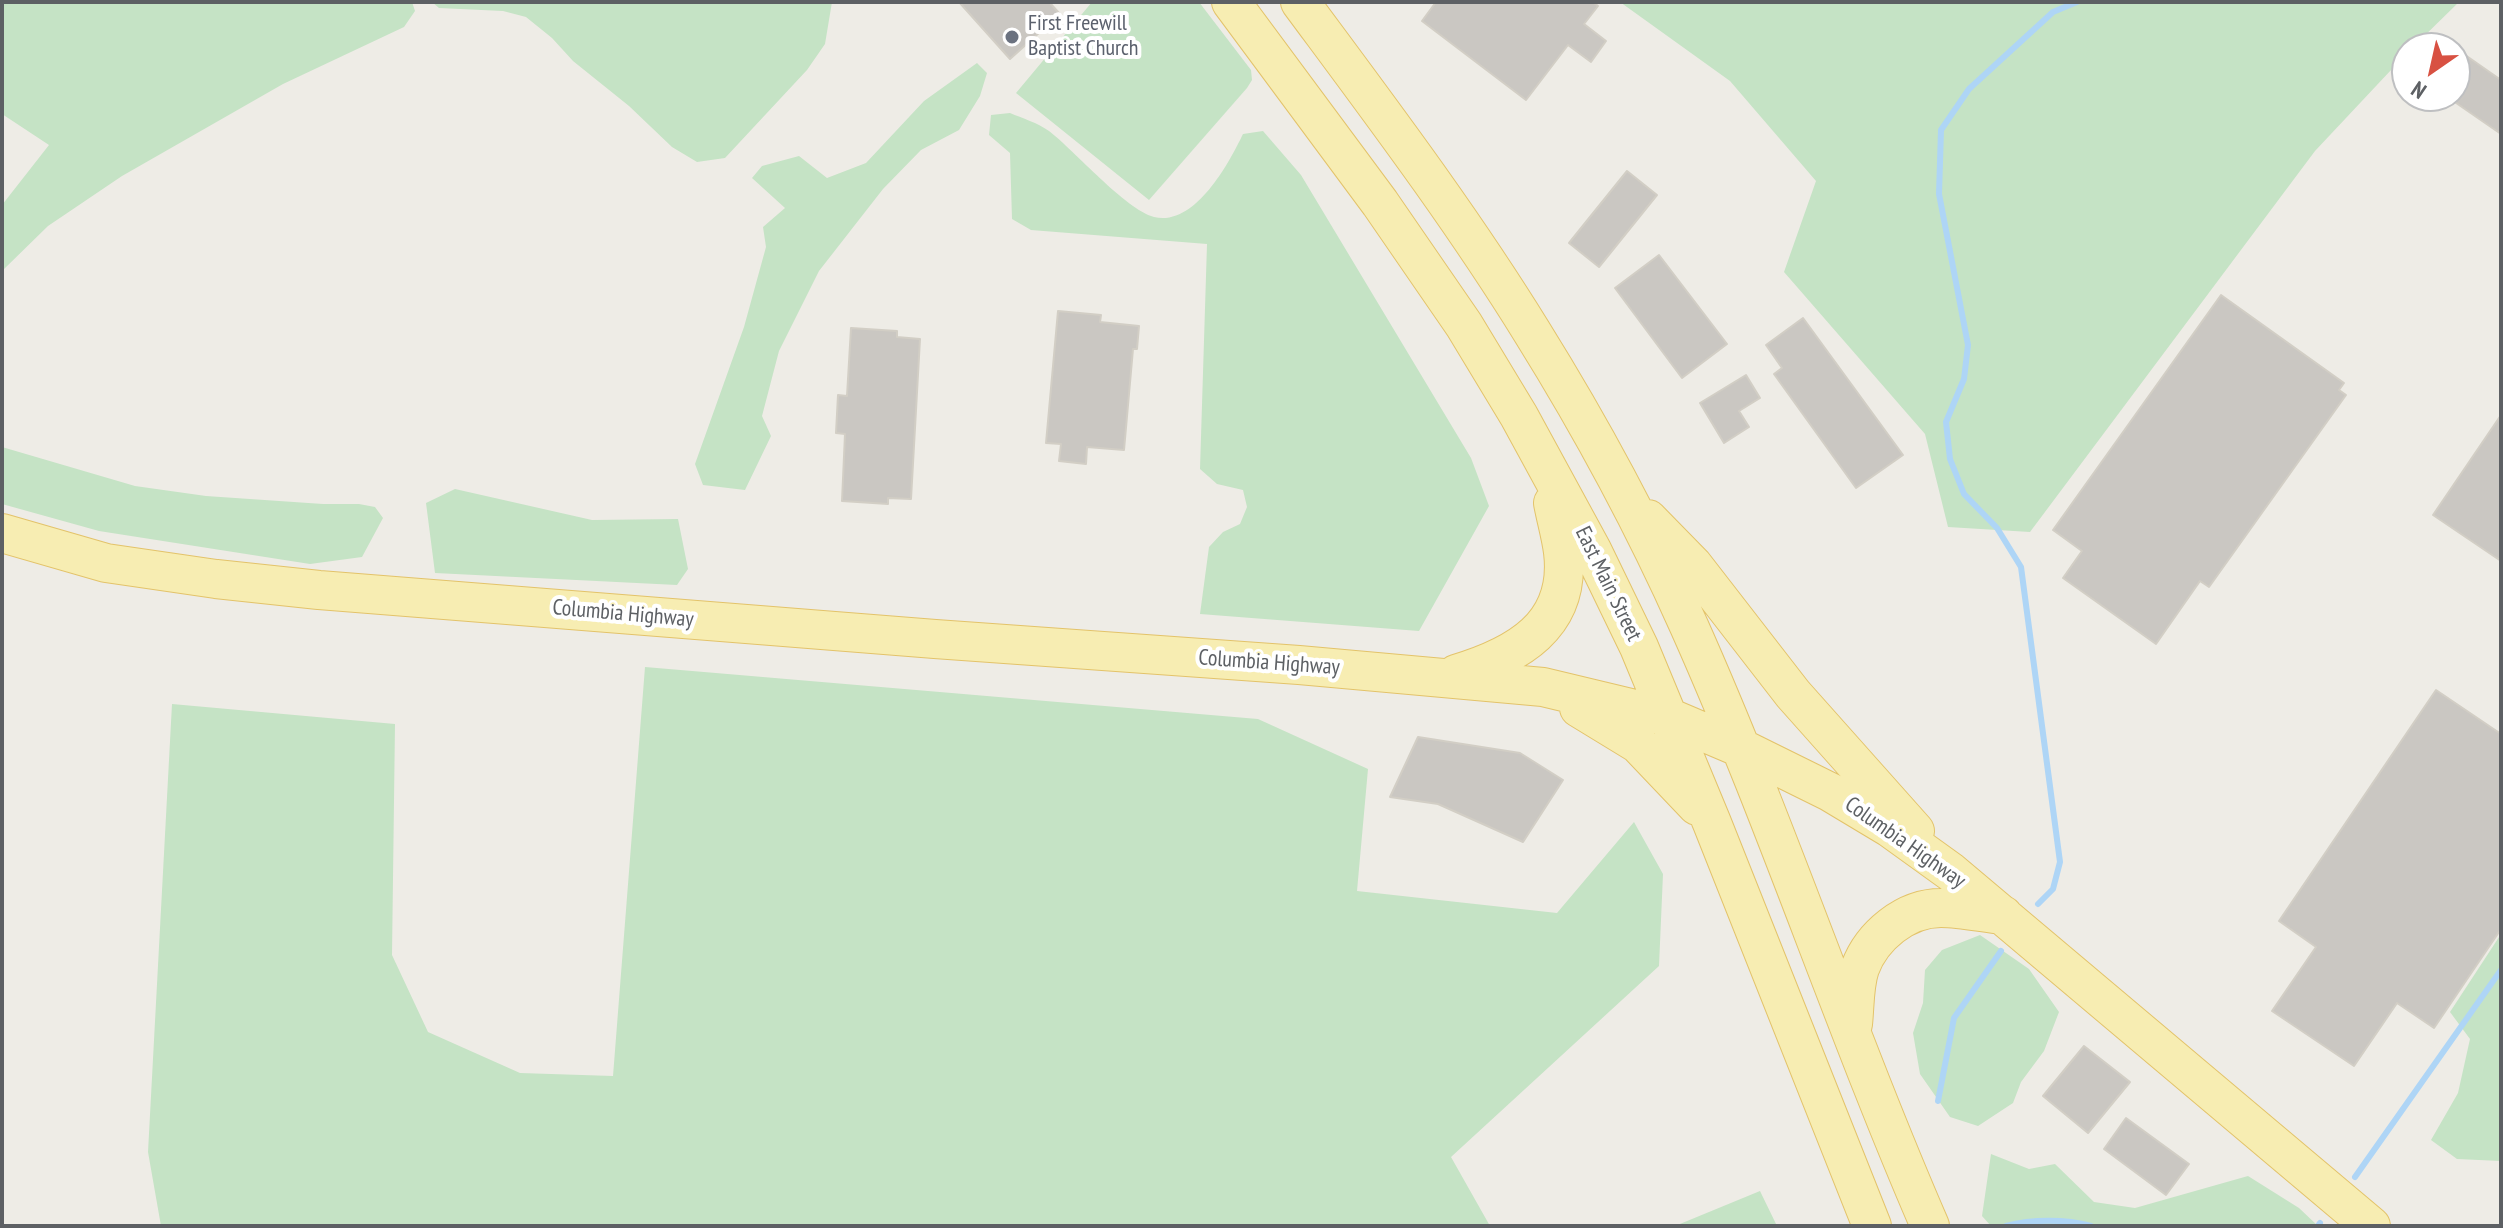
<!DOCTYPE html>
<style>
body{margin:0}
#map{position:relative;width:2503px;height:1228px;overflow:hidden;background:#eeece6;font-family:"PT Sans Narrow",sans-serif}
canvas{display:block}
.frame{position:absolute;inset:0;border:4px solid #5d6064;pointer-events:none}
.north{position:absolute;left:2391px;top:32px;width:80px;height:80px;box-sizing:border-box;background:#fff;border:2px solid #bebfc1;border-radius:50%;rotate:214deg;font-size:22px;font-weight:700;line-height:32px;text-align:center;color:#5d6064}
.north::after{content:'';display:block;margin:auto;width:28px;height:36px;background:#d85142;clip-path:polygon(50% 0,100% 100%,50% 72%,0 100%)}
</style>
<div id="map">
<canvas width="2503" height="1228"></canvas>
<div class="frame"></div>
<div class="north">N</div>
</div>
<script>
const c = document.querySelector('canvas').getContext('2d');
c.lineJoin = 'round';
function paint(path, color) {
  c.fillStyle = color;
  c.fill(path, 'evenodd');
}
function trace(path, color, width, dash) {
  c.strokeStyle = color;
  c.lineWidth = width;
  c.lineCap = dash ? 'butt' : 'round';
  c.setLineDash(dash || []);
  c.stroke(path);
}
function drawText(font, color, halo, rows, align = 'center') {
  c.font = font + ' "PT Sans Narrow",sans-serif';
  c.lineWidth = 8;
  c.setLineDash([]);
  c.textBaseline = 'middle';
  c.strokeStyle = halo;
  c.fillStyle = color;
  for (const [text, x, y, turn = 0] of rows) {
    c.save();
    c.translate(x, y);
    c.rotate((+turn || 0) * Math.PI / 180);
    c.textAlign = isNaN(turn) ? turn : align;
    if (halo) c.strokeText(text, 0, 0);
    c.fillText(text, 0, 0);
    c.restore();
  }
}
const green = new Path2D(`
 M2,2H412L415,11L404,27L283,84L122,176L48,226L2,271V205L49,145L2,114Z
 M432,2H832L825,44L807,70L725,158L697,162L672,147L629,106L573,61L552,38L526,17L503,11L439,8Z
 M1092,2H1199L1251,70L1252,80L1247,88L1149,200L1016,93Z
 M1620,2H2459L2412,48H2407V53L2315,151L2030,532L1948,527L1925,434L1784,272L1816,181L1730,81Z
 M977,63L987,73L980,96L959,130L921,150L883,189L819,271L779,351L762,416L771,436L745,490L703,485L695,464L744,327L766,247L763,227L785,208L752,178L762,166L799,156L827,178L866,163L924,101Z
 M1010,113C1022,118 1038,123 1049,131C1075,151 1125,209 1154,217C1195,227 1229,163 1243,134L1263,131L1301,175L1471,458L1489,506L1419,631L1200,614L1209,547L1223,532L1240,524L1247,507L1243,490L1217,484L1200,469L1207,244L1031,230L1012,219L1010,153L989,135L991,115Z
 M2,447L135,486L206,496L323,504H359L375,507L383,518L362,557L310,564L99,531L2,504Z
 M455,489L592,520L678,519L688,569L677,585L435,573L426,503Z
 M645,667L1258,719L1368,769L1357,891L1557,913L1634,822L1663,874L1659,966L1451,1157L1490,1226H161L148,1152L172,704L395,724L392,955L428,1032L520,1073L613,1076Z
 M2501,934V1161L2457,1159L2431,1140L2458,1093L2470,1039L2450,1012Z
 M1980,935L2029,969L2059,1012L2044,1051L2021,1082L2013,1103L1978,1126L1950,1117L1920,1074L1913,1033L1923,1003L1925,970L1942,950Z
 M1991,1154L2029,1169L2055,1164L2094,1202L2135,1208L2248,1176L2299,1208L2318,1226H1991L1982,1216Z
 M1760,1191L1777,1226H1675Z`);
const stream = new Path2D(`
 M2038,904L2053,889L2060,862L2021,567L1997,528L1964,494L1950,459L1946,422L1964,379L1968,345L1939,194L1941,130L1969,89L2053,12L2077,2
 M1938,1101L1954,1018L2001,951
 M2355,1177L2501,970
 M2006,1226C2032,1219 2066,1219 2091,1226
 M2318,1226L2320,1223`);
const building = new Path2D(`
 M959,2H1049L1060,14L1010,59Z
 M1436,2H1593L1598,6L1584,24L1606,41L1591,62L1568,45L1526,100L1422,21Z
 M2458,50L2501,80V134L2446,96H2455V55Z
 M1627,171L1657,195L1599,267L1569,243Z
 M1659,255L1727,344L1682,378L1615,288Z
 M2221,295L2344,383L2339,390L2346,395L2209,587L2200,581L2156,644L2063,578L2082,551L2053,530Z
 M1058,311L1101,315L1100,322L1139,326L1137,349H1133L1124,450L1087,447L1086,464L1059,461L1061,444L1046,443Z
 M1803,318L1903,455L1856,488L1774,374L1782,368L1766,345Z
 M851,328L897,331V337L920,339L911,499L888,498V504L842,501L845,434L836,433L838,395L847,396Z
 M1746,375L1760,398L1739,411L1749,427L1724,443L1700,403Z
 M2501,415V561L2433,515Z
 M2436,690L2501,734V929L2434,1028L2397,1003L2354,1066L2272,1011L2316,947L2279,921Z
 M1418,737L1520,753L1563,780L1523,842L1438,804L1390,797Z
 M2084,1046L2130,1082L2088,1133L2043,1096Z
 M2126,1118L2189,1164L2166,1195L2104,1149Z`);
const major = new Path2D(`
 M1231,2L1380,203L1464,325L1519,416L1592,550L1639,647L1712,823L1872,1226
 M1300,2C1380,110 1461,217 1532,332C1590,425 1644,525 1689,626C1777,823 1844,1028 1930,1226
 M1648,519L1693,565L1793,694L1915,831
 M2,533L106,563L216,579L319,590L935,639L1299,665L1543,687L1668,717L1741,748L1830,792L1890,828L1951,872L2371,1226
 M1456,674C1516,656 1572,626 1563,552C1561,536 1556,519 1553,503
 M1579,708L1638,744L1697,806
 M1853,1024C1855,1006 1854,986 1860,968C1872,936 1905,908 1941,908C1961,908 1983,913 2003,915`);
const markers = [
 [1012,37,8,"#6b7280"]
];
const worshipNames = [
 ["First Freewill",1028,24],
 ["Baptist Church",1028,49]
];
const streetNames = [
 ["East Main Street",1608,584,64],
 ["Columbia Highway",623,614,5],
 ["Columbia Highway",1269,663,4],
 ["Columbia Highway",1905,843,35]
];
paint(green, '#c5e3c5');
trace(stream, '#aed5f6', 6);
paint(building, '#cac7c2');
trace(building, '#d2cec5', 2);
trace(major, '#e3c36a', 40);
trace(major, '#f7edb2', 38);
for (const [x, y, r, color] of markers) {
  const dot = new Path2D();
  dot.arc(x, y, r, 0, 2 * Math.PI);
  c.fillStyle = color;
  c.fill(dot);
  trace(dot, '#fff', 3);
}
drawText('22px', '#5b616d', '#fff', worshipNames, 'left');
drawText('22px', '#5d6064', '#fff', streetNames);
</script>
